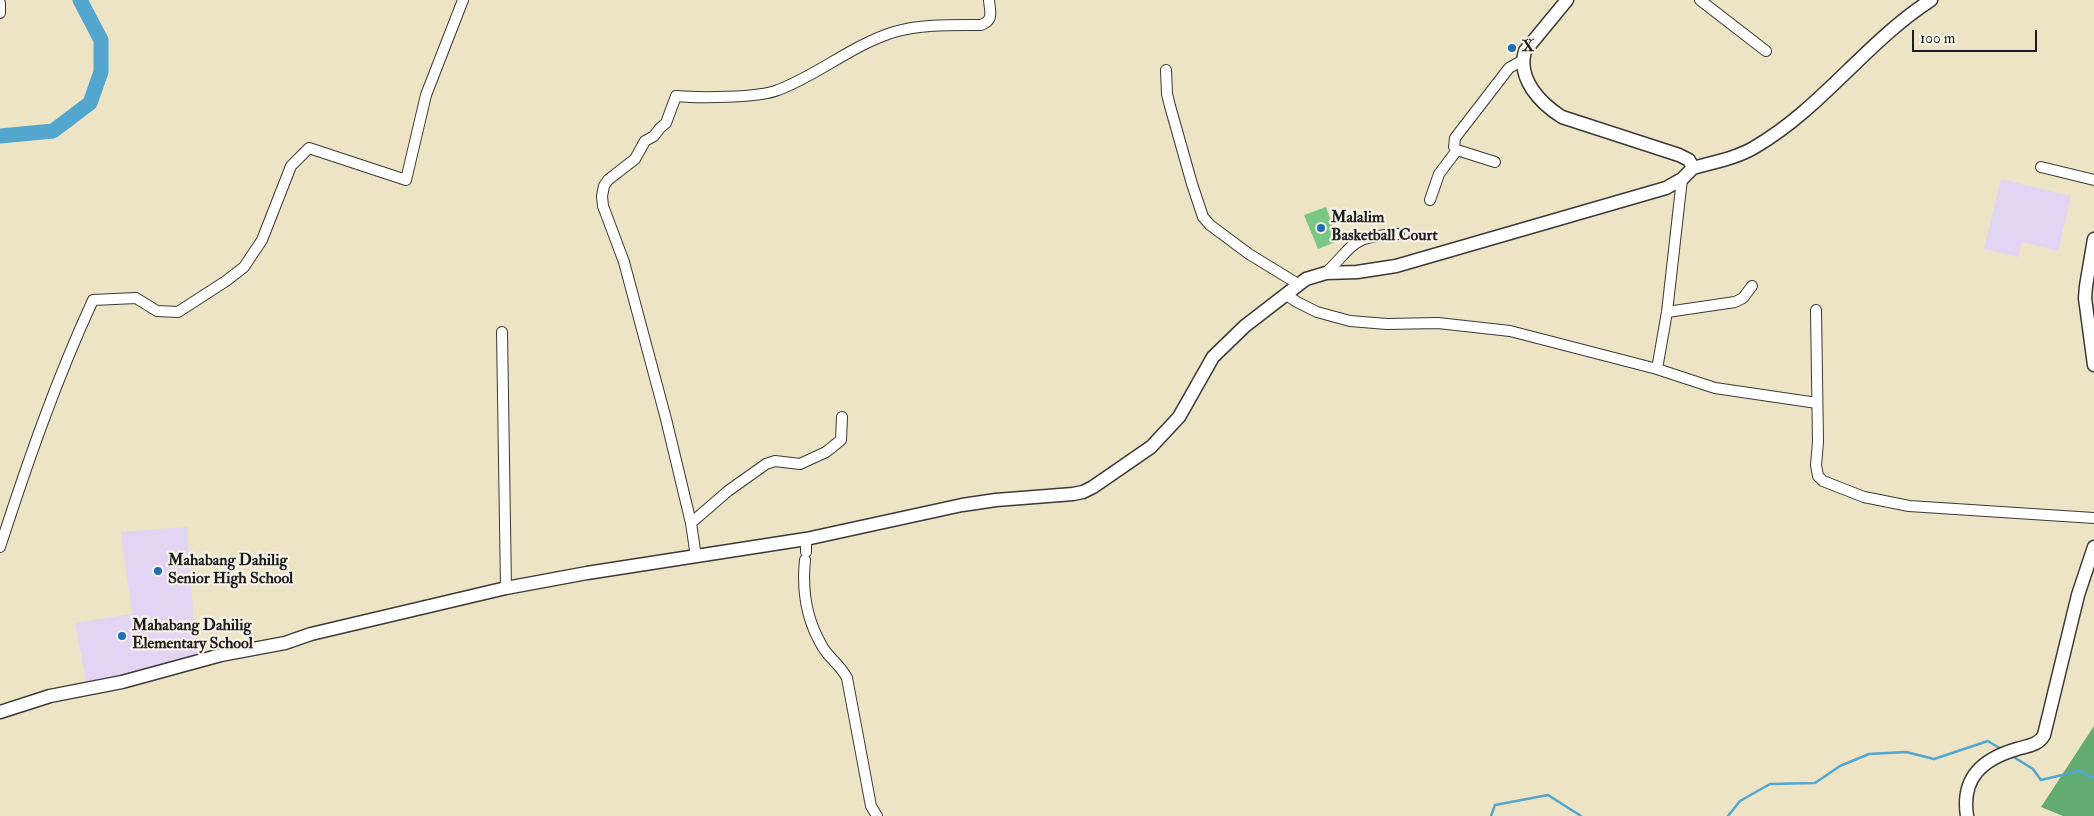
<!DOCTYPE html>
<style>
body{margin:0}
#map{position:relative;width:2094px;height:816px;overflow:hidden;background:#ede3c5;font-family:"IM FELL Double Pica",serif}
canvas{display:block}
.scale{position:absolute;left:1912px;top:30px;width:125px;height:22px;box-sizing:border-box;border:2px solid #1c1c1c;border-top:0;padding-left:6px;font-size:15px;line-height:18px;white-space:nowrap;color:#1c1c1c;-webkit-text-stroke:4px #f7f3e8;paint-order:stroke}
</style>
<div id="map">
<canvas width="2094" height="816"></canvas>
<div class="scale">100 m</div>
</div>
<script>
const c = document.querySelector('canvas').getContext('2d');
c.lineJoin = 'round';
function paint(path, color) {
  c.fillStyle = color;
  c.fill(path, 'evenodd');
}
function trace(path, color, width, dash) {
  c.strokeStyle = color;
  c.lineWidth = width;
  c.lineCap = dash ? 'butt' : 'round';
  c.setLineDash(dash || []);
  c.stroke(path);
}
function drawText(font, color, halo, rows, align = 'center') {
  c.font = font + ' "IM FELL Double Pica",serif';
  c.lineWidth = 4.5;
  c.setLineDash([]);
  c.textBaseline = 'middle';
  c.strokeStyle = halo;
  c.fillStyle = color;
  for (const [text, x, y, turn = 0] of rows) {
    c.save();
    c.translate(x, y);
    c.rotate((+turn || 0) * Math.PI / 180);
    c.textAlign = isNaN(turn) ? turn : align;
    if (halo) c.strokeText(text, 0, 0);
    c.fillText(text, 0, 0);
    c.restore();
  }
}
const built = new Path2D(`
 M2001,179L2071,196L2058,251L2022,242L2018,257L1984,249Z
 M187,527L195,642L199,658L87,686L75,623L132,614L121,532Z`);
const green = new Path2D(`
 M1326,207L1338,241L1318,249L1304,215Z`);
const forest = new Path2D(`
 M2094,726V816H2063L2041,807Z`);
const stream = new Path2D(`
 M2012,756L2033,769L2041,780L2079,771L2094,778
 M1491,816L1495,805L1548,795L1581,816
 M1728,816L1740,801L1770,784L1815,783L1840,766L1869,754L1906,752L1934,759L1988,741L2001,749`);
const river = new Path2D(`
 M0,136L53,131L90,103L101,72V40L80,0`);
const minor = new Path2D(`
 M1700,0L1766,51
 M0,3V13
 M1166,70L1167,94L1170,106L1192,184L1203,217L1210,225L1249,254L1298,284
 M1495,162L1457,150L1454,147L1455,138L1509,68L1523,60
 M2041,167L2094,180
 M1430,200L1439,174L1457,150
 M1326,273C1357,242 1351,237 1399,234
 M1285,294L1297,302L1317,312L1350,321L1387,324L1438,323L1510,331L1657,369L1715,388L1817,403
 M1816,310L1818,442L1816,465L1818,476L1823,481L1864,497L1909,506L2094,518
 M1667,312L1735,302L1743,298L1752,286
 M502,332L506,588
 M1657,369L1667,312L1682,179
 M691,523L728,491L766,464L775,461L800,464L826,452L841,440L842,417
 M806,539V552
 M0,547C27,464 56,380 93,300L136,298L157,311L178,312L226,281L244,267L262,240L291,166L309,148L406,180L426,95L463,0
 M696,557L691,523L666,419L624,262L603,206L602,196L604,186L608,180L635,159L645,141L654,136L660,128L666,123L676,96C698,98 759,98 778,90C818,75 852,45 894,32C921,24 952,25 981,25C994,20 990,12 989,0
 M805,560C802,589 806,618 821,644C827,657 840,664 847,678L871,806L877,816`);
const tertiary = new Path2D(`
 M1567,0L1525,51C1517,79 1540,103 1562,117L1679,155L1689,160L1693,168C1714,162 1737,158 1755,147C1822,108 1866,42 1931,0
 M2094,239L2086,286L2085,298L2094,365
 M0,712L50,696L122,682L221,655L285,643L311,634L506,588L587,573L806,539L962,505L996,500L1073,494L1083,492L1093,487L1151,447L1179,417L1213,357L1245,326L1306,279L1326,273L1357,272L1396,266L1666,188L1682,179L1693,168
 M1967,816C1961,777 1983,759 2017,749C2027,746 2039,745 2044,735L2078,595L2094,547`);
const markers = [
 [1512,48,5,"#1f6fb2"],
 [1321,228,5,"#1f6fb2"],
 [158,571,5,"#1f6fb2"],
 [122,636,5,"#1f6fb2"]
];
const poiNames = [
 ["X",1522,48],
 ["Malalim",1331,219],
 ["Basketball Court",1331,237],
 ["Mahabang Dahilig",168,562],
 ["Senior High School",168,580],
 ["Mahabang Dahilig",132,627],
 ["Elementary School",132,645]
];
paint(built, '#e2d4f3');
paint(green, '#79c685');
paint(forest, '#62ab72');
trace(stream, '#53a6ce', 2.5);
trace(river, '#53a6ce', 15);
trace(minor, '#3b3a35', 12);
trace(tertiary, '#3b3a35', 15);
trace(minor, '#fff', 10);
trace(tertiary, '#fff', 12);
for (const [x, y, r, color] of markers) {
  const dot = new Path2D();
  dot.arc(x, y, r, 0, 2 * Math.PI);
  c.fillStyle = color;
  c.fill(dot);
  trace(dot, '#f7f3e8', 2);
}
drawText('bold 16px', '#1c1c1c', '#f7f3e8', poiNames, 'left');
</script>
